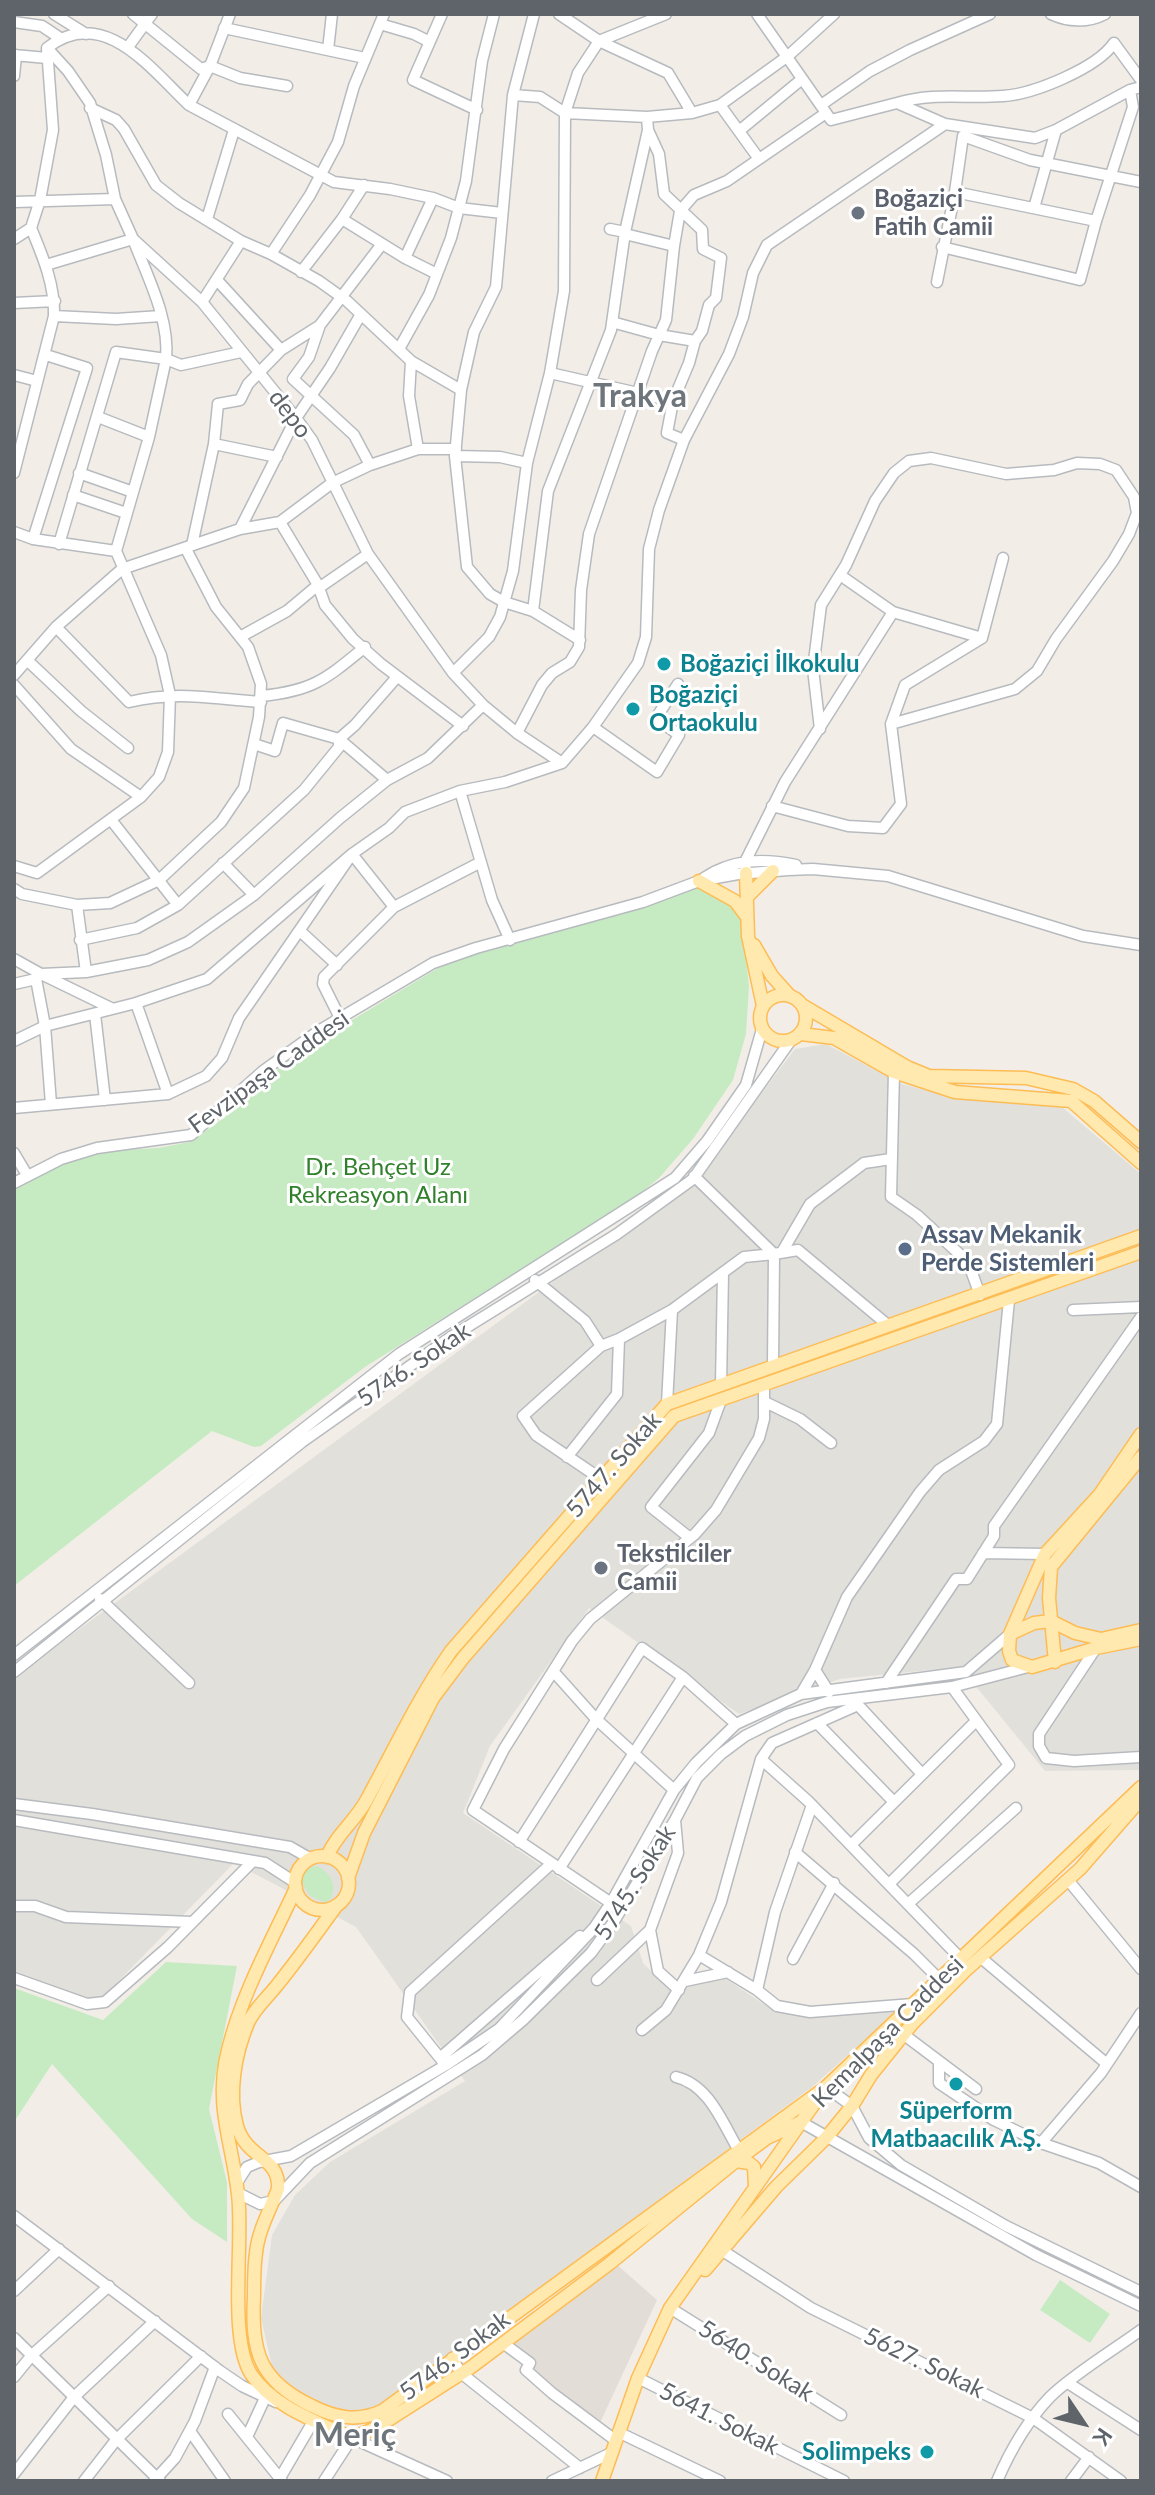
<!DOCTYPE html>
<meta charset="utf-8">
<style>
body{margin:0}
#map{position:relative;width:1155px;height:2495px;overflow:hidden;background:#f2eee7;font-family:Lato,sans-serif}
canvas{display:block}
.frame{position:absolute;inset:0;border:16px solid #5e6469;pointer-events:none}
.north{position:absolute;left:1043px;top:2383px;width:80px;height:80px;-webkit-text-stroke:6px #fff;paint-order:stroke;rotate:125deg;font-size:22px;font-weight:700;line-height:32px;text-align:center;color:#5e6469}
.north::after{content:'';display:block;margin:auto;width:28px;height:36px;background:#5e6469;clip-path:polygon(50% 0,100% 100%,50% 72%,0 100%)}
</style>
<div id="map">
<canvas width="1155" height="2495"></canvas>
<div class="frame"></div>
<div class="north">K</div>
</div>
<script>
const c = document.querySelector('canvas').getContext('2d');
c.lineJoin = 'round';
function paint(path, color) {
  c.fillStyle = color;
  c.fill(path, 'evenodd');
}
function trace(path, color, width, dash) {
  c.strokeStyle = color;
  c.lineWidth = width;
  c.lineCap = dash ? 'butt' : 'round';
  c.setLineDash(dash || []);
  c.stroke(path);
}
function drawText(font, color, halo, rows, align = 'center') {
  c.font = font + ' Lato,sans-serif';
  c.lineWidth = 6;
  c.setLineDash([]);
  c.textBaseline = 'middle';
  c.strokeStyle = halo;
  c.fillStyle = color;
  for (const [text, x, y, turn = 0] of rows) {
    c.save();
    c.translate(x, y);
    c.rotate((+turn || 0) * Math.PI / 180);
    c.textAlign = isNaN(turn) ? turn : align;
    if (halo) c.strokeText(text, 0, 0);
    c.fillText(text, 0, 0);
    c.restore();
  }
}
const industrial = new Path2D(`
 M826,1044L902,1084L954,1097L1062,1107L1141,1174V1770L1045,1771L960,1667L840,1679L739,1714L589,1608L490,1746L463,1813L631,1926L643,1963L662,1982L721,1976L776,2012L825,2016L900,2009L812,2087L378,2408L351,2414L295,2392L273,2371L261,2318L272,2235L295,2195L330,2162L465,2081L356,1927L234,1863L102,1998L90,2001L14,1974V1677L700,1174L795,1049Z`);
const education = new Path2D(`
 M616,2264L657,2300L599,2425L531,2372L530,2356L512,2342Z`);
const green = new Path2D(`
 M704,884L741,910L749,986L746,1034L733,1080L693,1139L659,1178L637,1196L365,1367L261,1446L254,1447L212,1431L14,1586V1185L62,1161L101,1151L158,1148L190,1142L228,1115L291,1057L448,962Z
 M317,1866C331,1873 338,1885 330,1900L324,1902L310,1896L302,1882C303,1871 307,1867 317,1866Z
 M166,1962L237,1966L209,2109L227,2182V2242L192,2219L52,2064L14,2122V1988L103,2020Z
 M1060,2280L1110,2314L1090,2343L1040,2310Z`);
const minor = new Path2D(`
 M54,14L86,34
 M133,14L201,69L210,66L240,78L287,86
 M442,14L413,80L477,110
 M534,14L513,95L496,287L474,332L461,390L455,456L467,567L490,594L504,602L533,611L580,640
 M559,14L599,41L666,14
 M757,14L831,120L897,103L945,124
 M1051,14C1068,22 1088,23 1105,14
 M14,22L42,26L60,38
 M380,24L414,34L428,41
 M224,28L365,58
 M128,47L152,14
 M47,48L68,71L90,103L106,155L115,199L133,239L202,302L296,418L312,440L368,554L453,673L483,705L517,733L562,763
 M328,50L332,14
 M14,55L47,58
 M14,76L16,55
 M513,95L540,97L565,113L647,117L692,113L720,105L788,56L834,14
 M897,103C936,92 965,99 1003,96C1034,94 1097,68 1114,43L1141,80
 M189,105L334,182L390,189L433,198L459,208L502,213
 M720,105L759,159
 M821,105L870,71L910,50L990,14
 M90,108L116,120L124,129L156,185L179,203L241,241L271,254L319,281L347,301L411,361L461,390
 M648,130L659,154L664,194L702,230L703,249L721,258L716,298L709,305L702,331L695,341L689,363L673,401L667,433L684,440
 M739,131L802,79
 M364,185L342,219L405,258L437,274
 M955,192L1096,221
 M14,202L115,199
 M1034,208L1056,130
 M207,219L234,130
 M610,229L625,232
 M625,234L674,246
 M14,239L31,228
 M942,247L1080,280L1096,221L1133,107L1130,90
 M271,254L310,195L338,142L354,86L384,14
 M405,258L433,198
 M301,272L342,219
 M217,280L281,350
 M937,282L955,192L963,136L1030,160L1141,182
 M202,302L241,241
 M14,303L55,301
 M54,316L116,319L161,316
 M612,322L659,335L695,341
 M399,349L429,295L451,238L466,181L482,61L494,14
 M411,361L409,396L418,449
 M550,373L673,401
 M14,375L37,381
 M98,417L149,437
 M214,444L277,457
 M455,456L500,457L527,463
 M370,465L354,435L293,379L309,357L320,325L382,244
 M14,473L54,316C55,285 43,257 31,228L40,200L53,130L47,48C103,4 150,68 189,105L210,66L230,14
 M79,473L133,492
 M73,495L126,513
 M280,522L318,585L325,605L353,639L381,664L463,726
 M240,529L296,418L330,368L361,314
 M14,532L33,539L116,551
 M33,539L87,368L46,355
 M59,544L116,352L166,359L181,365L241,352
 M192,545L214,444L218,404L240,400L248,384L281,350L319,326
 M840,575L893,612L982,638
 M533,611L548,491L611,330L625,232L648,130L647,117
 M56,627L129,702C179,690 212,699 261,702
 M240,637L287,611L318,585H323L368,554
 M28,661L81,711L128,748
 M453,673L489,637L500,617L513,571L527,463L550,373L564,291L565,113L578,73L599,41L668,73L692,113
 M14,675L56,627L122,569L240,529L280,522L332,483L370,465L418,449H456
 M14,685L71,749L141,797
 M261,696C313,691 326,679 365,647
 M891,724L905,685L982,638L1003,558
 M593,727L657,772L679,735L656,718L678,684
 M517,733L542,685L552,673L570,662L579,647L581,590L589,534L652,351L666,320L674,246L680,211L694,195L727,181L826,113
 M254,744L275,751L283,723L339,739L387,780
 M562,763L593,727L638,663L646,637L649,549L659,510L684,440L729,354L743,317L753,273L767,245L945,124L1035,138L1056,130L1130,90L1141,87
 M460,791L492,900L510,940
 M772,806L848,826L883,828L901,804L891,724L1015,689L1037,671L1056,639L1113,561L1129,534L1137,513L1134,497L1116,470L1100,464L1077,463L1054,470L1006,474L931,458L909,461L894,473L875,501L846,565L821,605L813,669L820,729
 M112,821L178,905
 M223,863L254,895
 M14,866L37,873L141,797L159,777L168,752L170,695L161,655L116,551L149,437L166,359C170,319 147,276 133,239L46,265
 M746,873L745,862L785,782L893,612
 M704,878C732,859 763,858 796,865
 M14,889L22,894L77,905
 M300,931L337,965
 M80,940L137,928L178,905L304,790L339,747V739L355,725L397,677
 M14,959L41,974L86,972L148,960L188,942L254,895L340,818L387,780L428,758L483,705
 M86,972L77,905L110,903L159,880L221,822L244,788L259,717L261,684L248,647L216,607L186,549
 M14,984L36,979
 M136,1003L168,1094
 M95,1014L105,1100
 M340,1018L323,984L324,977L394,907L481,862
 M14,1041L45,1026L136,1003L207,979L352,854L389,828L405,812L460,791L505,782L562,763
 M894,1072L891,1197L917,1215L968,1262L980,1295
 M51,1104L45,1026L36,979L41,974L111,1008
 M14,1108L168,1094L206,1076L222,1058L239,1018L352,854L394,907
 M14,1153L27,1175
 M694,1176L774,1254L798,1250L889,1326
 M14,1183L61,1159L97,1148L191,1135L263,1071L320,1030L433,963L476,948L643,902L699,881L738,874L788,870L813,869L888,876L1083,936L1141,945
 M782,1252L810,1204L864,1163L891,1159
 M535,1280L585,1321L601,1346
 M1073,1310L1141,1307
 M721,1385L723,1273
 M765,1402L800,1419L831,1443
 M667,1404L672,1310
 M567,1457L617,1394L619,1339
 M601,1479L536,1435L523,1416L601,1346L619,1339L672,1310L744,1257L774,1254L773,1365
 M690,1538L651,1507L709,1433L721,1400
 M983,1553L1045,1554
 M100,1599L189,1683
 M1096,1648L1039,1734V1746L1046,1758L1074,1761L1141,1757
 M14,1655L399,1354L675,1178L707,1141L746,1085L762,1029
 M815,1670L829,1692
 M553,1671L596,1719L674,1790
 M14,1672L302,1442L451,1337L617,1234L693,1179L791,1040
 M886,1683L956,1579H967L994,1536V1526L1141,1317
 M801,1694L815,1670L847,1597L920,1492L939,1470L984,1441L997,1424L1009,1300
 M857,1700L858,1705L772,1743L761,1759L808,1801L961,1959
 M858,1705L922,1774
 M817,1723L893,1801
 M14,1804L92,1814L290,1847L311,1859
 M14,1820L265,1863L296,1883
 M675,1820L678,1853L650,1930L658,1971L679,1990
 M519,1842L642,1648L683,1677L736,1724
 M851,1845L975,1722
 M795,1852L914,1954L939,1979
 M559,1869L683,1677
 M1068,1880L1141,1969
 M889,1884L1009,1765L952,1687
 M611,1903L473,1810L504,1749L572,1641L590,1619L695,1534L716,1510L759,1438L764,1419V1385
 M909,1903L1016,1808
 M14,1906H35L66,1917L192,1922
 M699,1955L757,1990L777,2006L810,2012L913,2004
 M980,1957L1107,2064
 M793,1959L834,1883
 M14,1978L87,2004L105,2002L168,1947L253,1861
 M597,1980L650,1930
 M685,1981L728,1972
 M757,1990L775,1912L812,1805
 M642,2030L666,2010L699,1955L721,1902L761,1759
 M903,2034L976,2089
 M440,2058L407,2017L410,1992L551,1864
 M939,2062V2083L994,2120L1041,2143L1101,2073L1141,2013
 M444,2064L440,2058L580,1936
 M676,2077C709,2085 722,2122 738,2149
 M826,2087L852,2106L869,2138L901,2165L1006,2226L1141,2292
 M801,2122L1036,2255L1141,2306
 M1041,2143L1099,2163L1141,2187
 M236,2184L247,2167L259,2162L291,2156L446,2065L499,2029L594,1928L611,1903L674,1790L696,1763L736,1724L801,1694L966,1672L1010,1634
 M238,2193L260,2204L274,2201L310,2163L482,2055L523,2020L591,1953L613,1923L675,1820L697,1778L721,1754L745,1736L787,1715L827,1702L952,1687L1028,1667
 M14,2216L220,2371L242,2386L276,2402
 M723,2251L811,2308L1033,2418L1121,2481
 M14,2291L59,2249
 M670,2308L841,2415
 M14,2338L160,2481
 M503,2343L530,2363L526,2370L552,2393L615,2440
 M452,2358L461,2373L580,2468
 M14,2377L32,2355L109,2286
 M638,2378L844,2481
 M1068,2383L1141,2430
 M228,2414L282,2481
 M190,2431L225,2481
 M618,2432L720,2481
 M247,2437L265,2398
 M14,2474L74,2397L155,2321
 M280,2478L314,2420
 M84,2481L116,2440L201,2356
 M154,2481L175,2458L195,2421L215,2367
 M324,2481L352,2438L447,2481
 M552,2481L611,2453
 M997,2481C1010,2451 1027,2421 1050,2397C1072,2375 1115,2349 1141,2330
 M1071,2481L1089,2457`);
const major = new Path2D(`
 M746,873L748,936L763,1006
 M699,881L735,901L747,917
 M747,897L773,871
 M754,945L772,976L790,996
 M760 1018a23 23 0 1 1 46 0a23 23 0 1 1-46 0Z
 M802,1005L907,1067L929,1076L1026,1078L1073,1089L1094,1101L1141,1142
 M801,1034L834,1038L894,1072L955,1092L1071,1101L1141,1163
 M1141,1434L1100,1494L1045,1554L1010,1634L1009,1651L1012,1660L1032,1667L1096,1648L1141,1639
 M1010,1634L1034,1623L1051,1621L1075,1633L1101,1639L1141,1630
 M1055,1662L1049,1598L1051,1567L1141,1457
 M295 1883a27 27 0 1 1 54 0a27 27 0 1 1-54 0Z
 M327,1857C335,1836 355,1821 366,1801C394,1750 418,1698 451,1651L667,1404L1141,1236
 M348,1878L364,1833L433,1698L463,1658L674,1416L1141,1252
 M296,1888C272,1940 242,1993 228,2050C214,2105 232,2141 238,2194C244,2240 228,2337 251,2374C273,2407 318,2422 352,2438L376,2428L470,2368L609,2264L736,2161L767,2138L801,2122
 M337,1905C318,1931 299,1958 278,1984C269,1996 254,2009 248,2023C235,2054 228,2093 237,2126C247,2160 280,2156 278,2189C270,2210 258,2231 256,2253C254,2267 254,2282 254,2296C251,2351 259,2381 312,2406C336,2418 357,2422 382,2411L826,2087
 M736,2161L749,2163L754,2167L755,2187
 M705,2270L776,2187L826,2138L852,2106L871,2075L912,2024L966,1970L1080,1869L1141,1799
 M602,2481L638,2378L670,2308L826,2087L1141,1787`);
const markers = [
 [858,213,8,"#6b7280"],
 [664,664,8,"#0f9aa8"],
 [633,709,8,"#0f9aa8"],
 [905,1249,8,"#5c6f8a"],
 [601,1568,8,"#6b7280"],
 [956,2084,8,"#0f9aa8"],
 [927,2452,8,"#0f9aa8"]
];
const worshipNames = [
 ["Boğaziçi",874,199],
 ["Fatih Camii",874,227],
 ["Tekstilciler",617,1554],
 ["Camii",617,1582]
];
const streetNames = [
 ["depo",290,414,53],
 ["Fevzipaşa Caddesi",269,1072,-36],
 ["5746. Sokak",414,1365,-34],
 ["5747. Sokak",614,1465,-49],
 ["5745. Sokak",635,1883,-58],
 ["Kemalpaşa Caddesi",888,2032,-45],
 ["5746. Sokak",455,2356,-37],
 ["5640. Sokak",756,2361,32],
 ["5627. Sokak",924,2363,26],
 ["5641. Sokak",719,2419,27]
];
const cultureNames = [
 ["Boğaziçi İlkokulu",680,664],
 ["Boğaziçi",649,695],
 ["Ortaokulu",649,723],
 ["Süperform",956,2111,"center"],
 ["Matbaacılık A.Ş.",956,2139,"center"],
 ["Solimpeks",911,2452,"right"]
];
const parkNames = [
 ["Dr. Behçet Uz",378,1167],
 ["Rekreasyon Alanı",378,1195]
];
const serviceNames = [
 ["Assav Mekanik",921,1235],
 ["Perde Sistemleri",921,1263]
];
const districtNames = [
 ["Trakya",640,397],
 ["Meriç",355,2436]
];
paint(industrial, '#e2e0db');
paint(education, '#e2ddd6');
paint(green, '#c6ebc2');
trace(minor, '#b7bbbf', 13);
trace(major, '#febc54', 15);
trace(minor, '#fff', 10);
trace(major, '#ffe9af', 12);
for (const [x, y, r, color] of markers) {
  const dot = new Path2D();
  dot.arc(x, y, r, 0, 2 * Math.PI);
  c.fillStyle = color;
  c.fill(dot);
  trace(dot, '#fff', 3);
}
drawText('bold 24px', '#5b616d', '#fff', worshipNames, 'left');
drawText('24px', '#5e6469', '#fff', streetNames);
drawText('bold 24px', '#0d838f', '#fff', cultureNames, 'left');
drawText('24px', '#31812c', '#fff', parkNames);
drawText('bold 24px', '#4e5e75', '#fff', serviceNames, 'left');
drawText('bold 32px', '#6f767b', '#fff', districtNames);
</script>
